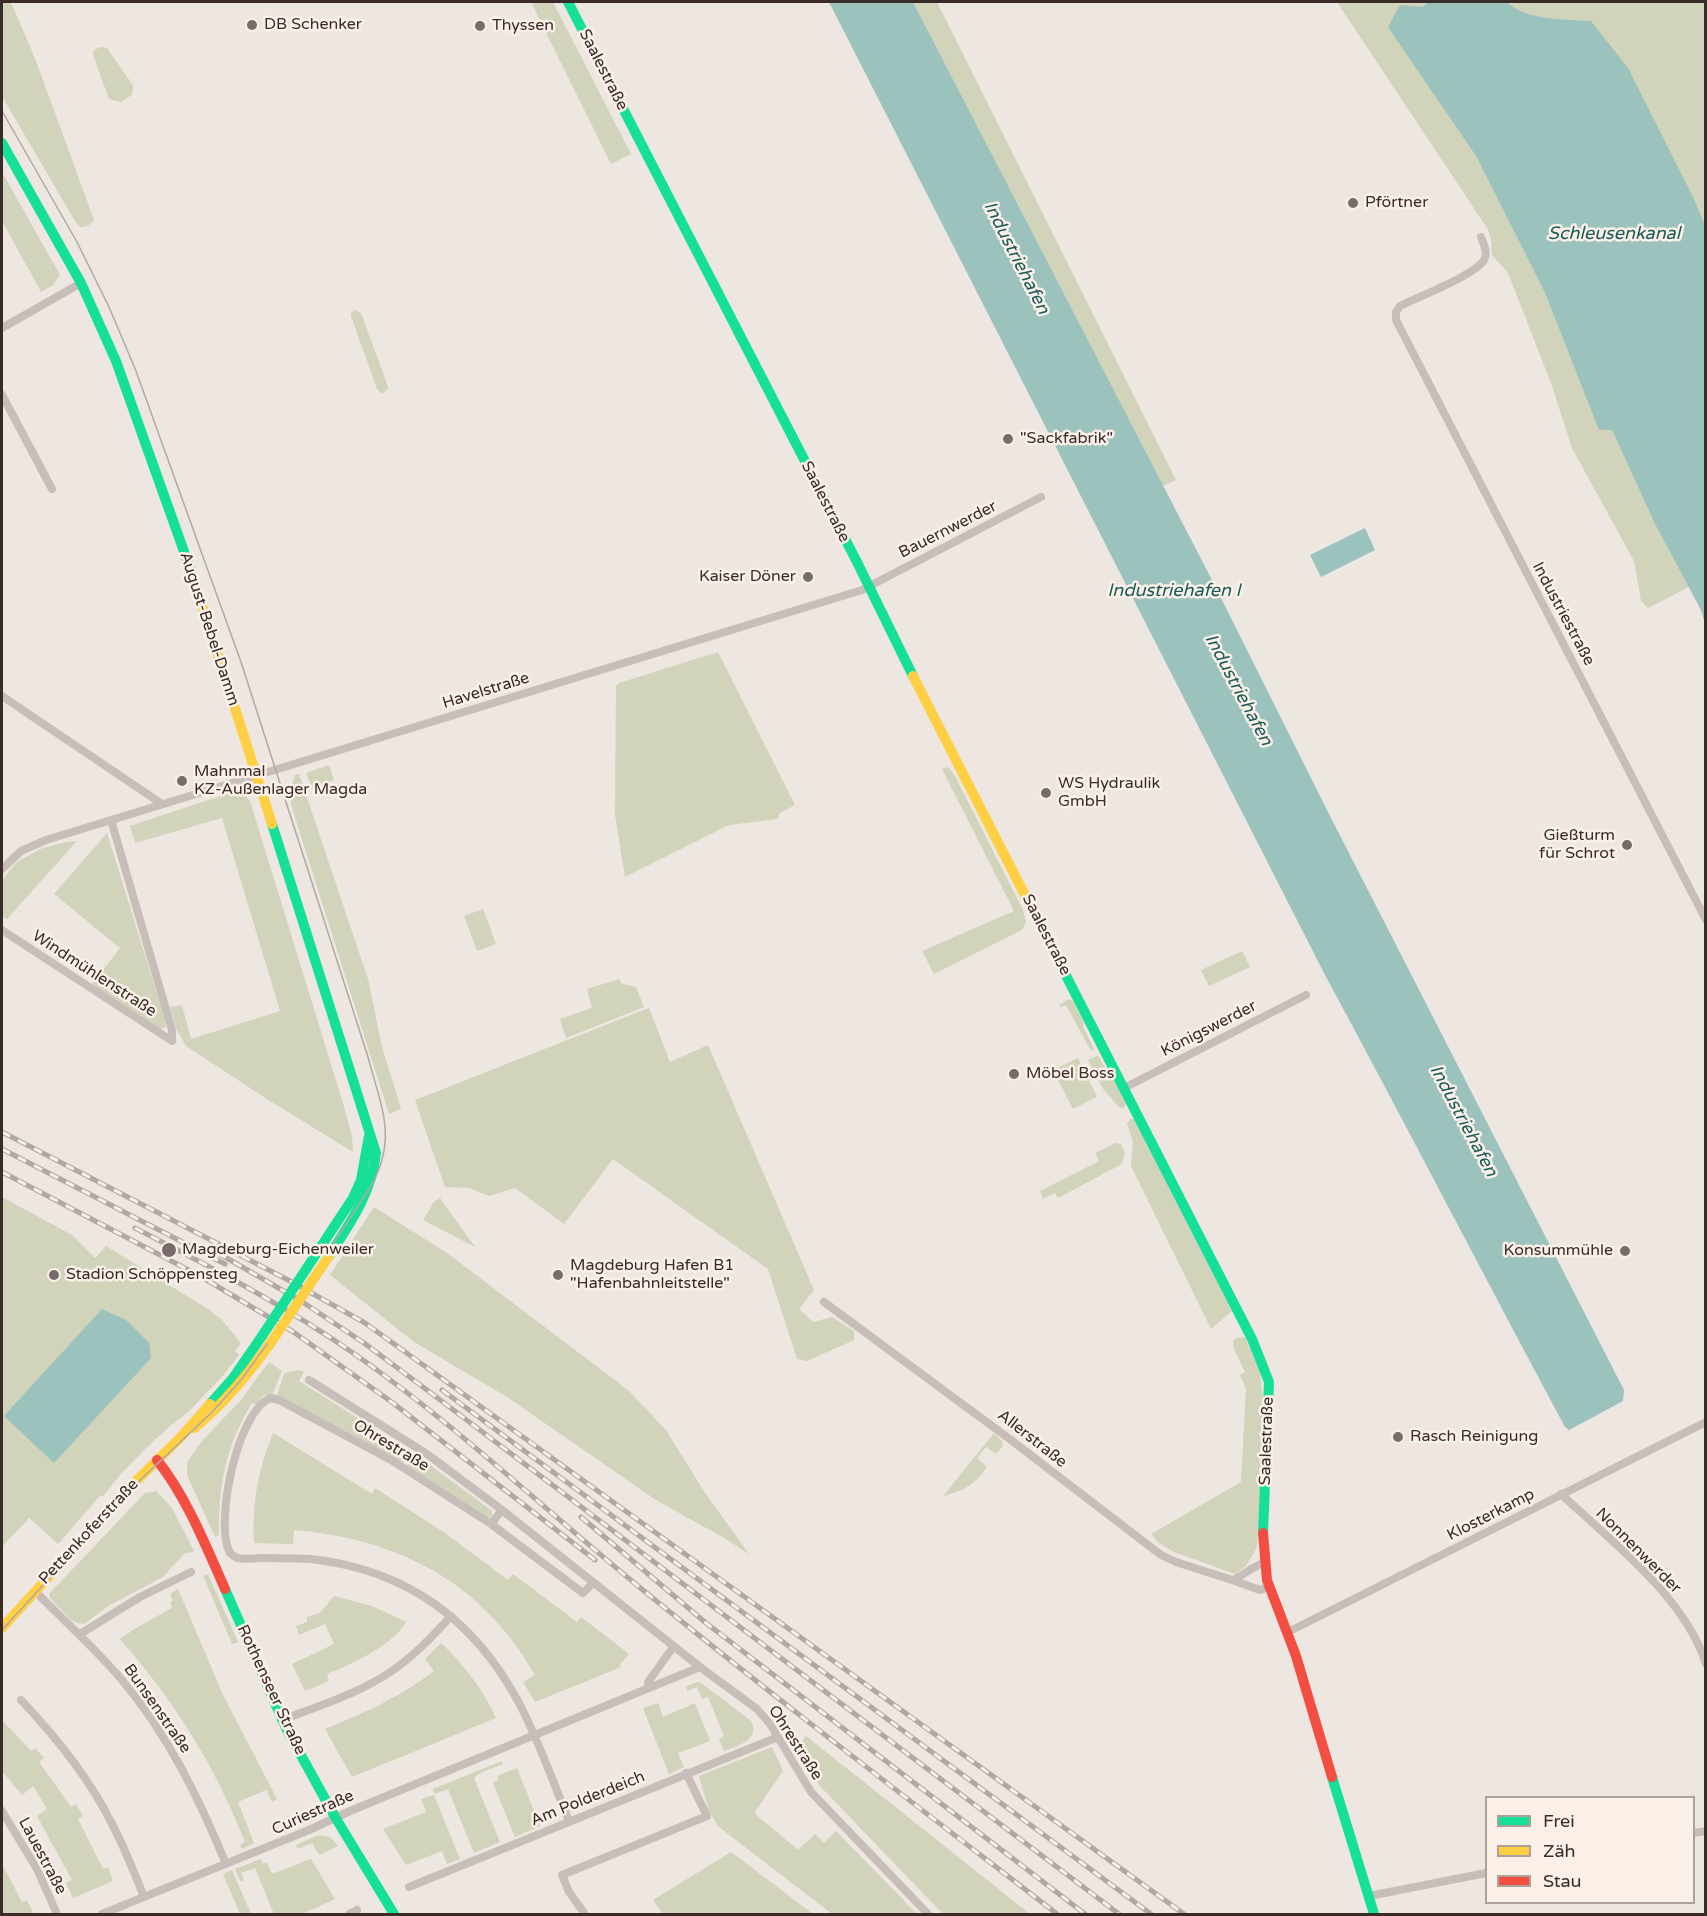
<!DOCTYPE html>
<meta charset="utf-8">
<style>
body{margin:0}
#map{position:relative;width:1707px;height:1916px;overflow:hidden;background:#ede6e1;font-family:"Varela Round",sans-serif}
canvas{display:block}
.frame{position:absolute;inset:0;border:3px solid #382b28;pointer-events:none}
.legend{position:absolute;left:1485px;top:1796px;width:210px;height:108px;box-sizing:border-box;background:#fbf0e8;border:2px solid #ada19b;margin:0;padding:8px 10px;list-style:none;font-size:18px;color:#382b28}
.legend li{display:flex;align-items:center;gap:12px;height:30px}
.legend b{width:30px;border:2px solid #ada19b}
</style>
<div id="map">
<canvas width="1707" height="1916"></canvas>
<div class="frame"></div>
<ul class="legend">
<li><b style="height:8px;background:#16e098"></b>Frei</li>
<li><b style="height:8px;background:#ffcf43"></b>Zäh</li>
<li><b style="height:8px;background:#f24e42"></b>Stau</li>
</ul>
</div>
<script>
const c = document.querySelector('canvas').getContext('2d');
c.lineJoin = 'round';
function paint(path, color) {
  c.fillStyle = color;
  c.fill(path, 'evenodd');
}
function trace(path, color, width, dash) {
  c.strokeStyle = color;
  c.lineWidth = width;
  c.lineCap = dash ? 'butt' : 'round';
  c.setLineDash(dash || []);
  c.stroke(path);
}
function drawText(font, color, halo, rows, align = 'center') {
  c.font = font + ' "Varela Round",sans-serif';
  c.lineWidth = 5;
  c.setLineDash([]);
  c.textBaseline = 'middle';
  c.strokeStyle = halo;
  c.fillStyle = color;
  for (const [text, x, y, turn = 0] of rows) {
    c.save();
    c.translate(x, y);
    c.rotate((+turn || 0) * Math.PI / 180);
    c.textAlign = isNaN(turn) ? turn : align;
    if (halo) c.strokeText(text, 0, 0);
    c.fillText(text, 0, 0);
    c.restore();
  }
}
const green = new Path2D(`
 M2,2H10L14,9L36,61L94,220C92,224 85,228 80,227L75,221L3,98L2,88Z
 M531,2H553L631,154L611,164Z
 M913,2H937L1176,480L1163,486Z
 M1337,2H1429L1422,7L1435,95L1476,156L1545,293L1599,429L1612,430L1655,524L1689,587L1648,608L1641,601L1634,561L1572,448L1551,383L1508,273L1492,255L1491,238L1487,228Z
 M1507,2H1705V228L1695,201L1591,21C1564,19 1528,21 1507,2Z
 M101,47L107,48L130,81L133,86L132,95L120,102L109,99L93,55L94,50Z
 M2,172L60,275L53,285L41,292L2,221Z
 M355,310L361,313L387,384L388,389L382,394L377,389L351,316V313Z
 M718,652L795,805L780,813L777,819L729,825L625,877L615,815L616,686L619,683Z
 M329,765L334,780L312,788L306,773Z
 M948,767L955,776L1023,910L1026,922L1022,930L934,974L922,951L1014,911L942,769Z
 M299,774L368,979L382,1047L401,1109L389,1114L292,808L289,794L295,775Z
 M233,792L243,793L250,801L342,1100L352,1136L353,1152L270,1101L186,1046L176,1028L170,1007L182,1005L191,1039L280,1011L222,818L135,843L130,826Z
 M107,833L167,1026L159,1030L92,984L120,948L54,894Z
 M77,841L7,919L2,916V880L17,862L40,849L65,842Z
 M483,909L496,944L477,951L464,916Z
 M1242,951L1250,967L1209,986L1201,970Z
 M619,979L622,984L636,987L644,1007L566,1038L560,1019L592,1008L587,989Z
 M1069,999L1073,1001L1084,1023L1083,1026L1094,1049L1091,1051L1066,1005L1061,1007L1059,1005Z
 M649,1008L670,1062L708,1045L814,1290L799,1309L813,1322L832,1317L854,1331V1340L807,1361L797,1359L768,1269L613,1159L564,1224L515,1188L489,1196L469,1188L445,1187L415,1100Z
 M1097,1056H1098L1108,1073H1110L1126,1104L1124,1108H1120L1103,1089L1088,1060Z
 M1078,1058L1097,1097L1073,1109L1053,1070Z
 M1130,1119H1134L1232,1311L1211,1329L1131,1166L1133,1141L1127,1124Z
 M1116,1143L1121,1144C1126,1152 1125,1159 1120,1165L1058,1198L1055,1193L1043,1199L1040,1191L1099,1161L1095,1153Z
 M2,1197L72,1235L95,1258L106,1246L208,1309L221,1319L241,1343L235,1351L239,1355L221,1378L188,1412L170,1426L145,1449L119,1476L103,1496H100L58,1544L29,1518L2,1547Z
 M440,1198L475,1247L423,1220L434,1202Z
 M374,1207L447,1253L628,1390L666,1430L705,1493L749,1554L726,1539L656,1500L507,1397L414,1342L330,1275Z
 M1245,1337L1260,1373L1264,1408L1257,1547L1246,1566L1235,1574L1174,1552L1159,1543L1151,1534L1241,1482L1246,1388L1240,1375L1245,1372L1234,1349L1233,1341L1236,1338Z
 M269,1362L282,1371L272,1395L263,1396L256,1405L252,1403C226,1444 218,1488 219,1535L215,1537L187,1475V1462L202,1441L240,1401Z
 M300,1370L304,1372L299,1381L411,1452L403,1464L340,1428L277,1396L284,1373Z
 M273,1433L372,1494L375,1488L445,1533L508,1580L513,1574L577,1622L581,1617L629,1654L620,1664L621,1667L535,1702L523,1682L535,1675C482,1582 399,1539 294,1530L293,1544L254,1543C252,1502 258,1471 273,1433Z
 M994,1433L1002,1441L1003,1446L996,1454L986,1447L977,1458L987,1467C973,1486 966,1489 944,1496V1495Z
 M414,1453L492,1511V1516L488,1518L406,1466Z
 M156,1491L172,1508L194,1551L184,1554L163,1577L108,1606L84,1624L77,1623L71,1620L50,1598L49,1594L145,1493Z
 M208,1574L238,1642L232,1644L205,1580L203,1576Z
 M178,1589L223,1695L277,1799L272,1802L266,1790L238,1802L254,1843L242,1849L240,1845L245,1842C214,1764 175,1702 120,1639L136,1628L172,1608L170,1602L173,1601L170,1594Z
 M334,1596L372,1606L406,1622C392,1646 352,1664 327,1674L329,1681L305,1691L292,1664L334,1644L325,1624L299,1635L296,1626L307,1622V1617L320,1613Z
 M441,1643C464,1665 483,1689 496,1718L352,1777L325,1729C364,1713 401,1697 434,1671L425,1659Z
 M697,1682H700L751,1721C761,1740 737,1746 724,1751L719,1739L724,1736L708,1697L702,1699L697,1687L687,1691L686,1686Z
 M658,1703L663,1717L695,1703L710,1741L678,1753L684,1767L669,1774L643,1708Z
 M2,1720L31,1751L35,1748L44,1758L39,1762L71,1807L76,1804L83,1816L78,1819L103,1869L108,1867L113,1881L73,1898L66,1883L72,1880L37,1816L47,1809L33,1786L22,1795L2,1771Z
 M806,1736L1030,1914H943L819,1785L796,1749Z
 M772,1747L783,1771L754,1813L798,1850L815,1834L824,1843L836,1831L917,1914H832L719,1827L709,1811L699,1776Z
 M502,1761L503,1764L480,1773L474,1778L500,1842L474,1853L448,1789L435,1794L433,1789Z
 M517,1768L540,1826L515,1837L493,1783L499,1780L497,1776Z
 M434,1795L460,1859L447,1864L442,1851L406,1865L383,1829L426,1812L421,1799Z
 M318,1835L330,1837L338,1846L319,1855L312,1843L298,1849L296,1845Z
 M731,1852L813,1914H663L653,1900Z
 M261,1859L263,1864L267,1862L272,1874L311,1859L335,1899L302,1914H274L255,1868L241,1873L244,1880L241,1882L235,1869Z
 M2,1864L22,1902L27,1900L33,1913L29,1914H2Z
 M232,1870L251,1914H240L223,1874Z`);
const water = new Path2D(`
 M829,2H913L1213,582L1330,816L1624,1390L1623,1401L1569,1430L1565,1427C1484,1276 1405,1123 1324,973Z
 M1429,2H1507C1528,21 1564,19 1591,21L1628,68L1695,201L1706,228L1705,624L1701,610L1655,524L1612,430H1599L1545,293L1476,156L1388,27L1400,5L1422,7Z
 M1365,528L1375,550L1321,577L1310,555Z
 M102,1309L126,1320L149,1343L151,1358L54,1463L4,1416Z`);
const street = new Path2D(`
 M1481,237C1484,245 1488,253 1484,260C1475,275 1418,297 1400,306L1396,312V320L1706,920
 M2,328L81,283
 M2,395L52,489
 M2,696L162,804
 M111,820L172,1030V1041
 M2,869L21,851L46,840L862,590L1041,497
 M2,930L172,1041
 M1124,1088L1306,995
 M824,1302L1011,1440L1161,1555L1176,1562L1232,1580L1260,1590L1269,1587
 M309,1380L427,1454L502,1510L700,1667L757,1709L770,1724L811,1792L928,1914
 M1561,1494C1611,1541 1685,1597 1706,1664
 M491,1524L502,1510
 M1232,1580C1244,1576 1253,1565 1265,1563
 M35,1591C64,1621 95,1648 122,1680C168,1735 199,1798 226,1864
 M1288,1632L1706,1422
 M80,1634L140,1597L191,1572
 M649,1688L648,1682L674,1646
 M21,1700C56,1737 88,1776 111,1822C124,1846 134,1872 144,1897
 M282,1720C318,1706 357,1694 389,1673C413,1657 432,1637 451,1616
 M2,1811L37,1869L57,1914
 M569,1821C553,1782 539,1741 519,1703C474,1619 407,1570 311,1559C294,1558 277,1558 260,1558C253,1558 245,1560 238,1558C234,1557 233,1556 230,1553C214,1525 237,1410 271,1398L279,1400L391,1460L491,1524L583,1593L593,1583
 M1694,1833L1706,1831
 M409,1887L778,1737
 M1369,1896L1486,1873
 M102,1914L309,1830L350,1811L700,1667
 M349,1914L357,1910
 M585,1914L569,1892L562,1875L707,1816L686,1773`);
const fast = new Path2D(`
 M568,2L857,562L913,676
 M2,143L81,283L116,361L191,571
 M272,824L376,1153C372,1193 350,1223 329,1256
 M1056,956L1252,1339L1269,1382L1263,1533
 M361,1180L369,1136
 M210,1404L233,1378L262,1336
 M225,1589L286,1728L335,1817L394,1914
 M1332,1777L1374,1914`);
const slow = new Path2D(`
 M191,571L272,824
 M913,676L1056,956
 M194,1428C225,1403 249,1373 272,1341
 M2,1628L134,1483L179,1439L210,1404`);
const jam = new Path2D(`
 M157,1460C186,1496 206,1546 225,1589
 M1263,1533L1267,1580L1296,1656L1332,1777`);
const tram = new Path2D(`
 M2,111L77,242L109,307L136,371L241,662L368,1057C381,1107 398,1138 371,1186L270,1340L241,1380L212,1412L135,1485L2,1630`);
const rail = new Path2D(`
 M2,1132L292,1282L365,1323L1184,1914
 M2,1149L225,1264
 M2,1172L200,1276L292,1331L393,1403L595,1560
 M135,1228C211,1267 286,1306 356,1355C456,1425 544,1509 638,1586C775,1698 917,1806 1057,1914
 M218,1253L301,1301L364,1343L427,1390L1119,1914
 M442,1390L1151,1914
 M581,1517L706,1623L1085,1914`);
const fastBridge = new Path2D(`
 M262,1336L353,1198L361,1180`);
const slowBridge = new Path2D(`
 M272,1341L329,1256`);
const markers = [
 [252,25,6,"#776c69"],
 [480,26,6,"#776c69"],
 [1353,203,6,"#776c69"],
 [1008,439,6,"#776c69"],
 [808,577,6,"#776c69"],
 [182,781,6,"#776c69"],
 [1046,793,6,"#776c69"],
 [1627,845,6,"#776c69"],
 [1014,1074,6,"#776c69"],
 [169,1250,8,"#776c69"],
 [1625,1251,6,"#776c69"],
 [54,1275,6,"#776c69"],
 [558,1275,6,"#776c69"],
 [1398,1437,6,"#776c69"]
];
const poiNames = [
 ["DB Schenker",264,25],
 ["Thyssen",492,26],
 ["Pförtner",1365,203],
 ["\"Sackfabrik\"",1020,439],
 ["Kaiser Döner",796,577,"right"],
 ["Mahnmal",194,772],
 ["KZ-Außenlager Magda",194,790],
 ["WS Hydraulik",1058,784],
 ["GmbH",1058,802],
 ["Gießturm",1615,836,"right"],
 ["für Schrot",1615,854,"right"],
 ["Möbel Boss",1026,1074],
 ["Magdeburg-Eichenweiler",182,1250],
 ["Konsummühle",1613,1251,"right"],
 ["Magdeburg Hafen B1",570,1266],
 ["\"Hafenbahnleitstelle\"",570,1284],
 ["Stadion Schöppensteg",66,1275],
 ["Rasch Reinigung",1410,1437]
];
const streetNames = [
 ["Saalestraße",603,70,63],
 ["Saalestraße",825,502,63],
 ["Bauernwerder",948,530,-27],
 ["Industriestraße",1563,614,62],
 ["August-Bebel-Damm",209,629,72],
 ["Havelstraße",486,691,-17],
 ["Saalestraße",1046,935,63],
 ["Windmühlenstraße",94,974,33],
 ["Königswerder",1209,1029,-27],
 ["Allerstraße",1032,1439,38],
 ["Saalestraße",1267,1441,-88],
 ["Ohrestraße",391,1446,31],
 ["Klosterkamp",1491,1515,-27],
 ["Pettenkoferstraße",89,1532,-47],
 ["Nonnenwerder",1638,1551,45],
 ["Rothenseer Straße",271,1690,65],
 ["Bunsenstraße",157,1709,55],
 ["Ohrestraße",795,1743,57],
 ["Am Polderdeich",588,1799,-22],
 ["Curiestraße",313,1813,-24],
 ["Lauestraße",42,1856,62]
];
const waterNames = [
 ["Schleusenkanal",1614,234],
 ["Industriehafen",1016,258,63],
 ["Industriehafen I",1174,591],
 ["Industriehafen",1238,690,62],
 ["Industriehafen",1463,1121,62]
];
paint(green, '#d1d3ba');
paint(water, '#9bc2bd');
trace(street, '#c7beb9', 8);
trace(fast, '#16e098', 10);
trace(slow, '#ffcf43', 10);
trace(jam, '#f24e42', 10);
trace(tram, '#afa8a4', 1.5);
trace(rail, '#afa8a4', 5);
trace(rail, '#fbf0e8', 3, [9]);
trace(fastBridge, '#16e098', 10);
trace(slowBridge, '#ffcf43', 10);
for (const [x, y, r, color] of markers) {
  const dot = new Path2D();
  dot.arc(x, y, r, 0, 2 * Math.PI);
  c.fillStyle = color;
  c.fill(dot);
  trace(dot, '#fbf0e8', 2);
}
drawText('16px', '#382b28', '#fbf0e8', poiNames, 'left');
drawText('16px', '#382b28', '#fbf0e8', streetNames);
drawText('italic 18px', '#1a5c59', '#fbf0e8', waterNames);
</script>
